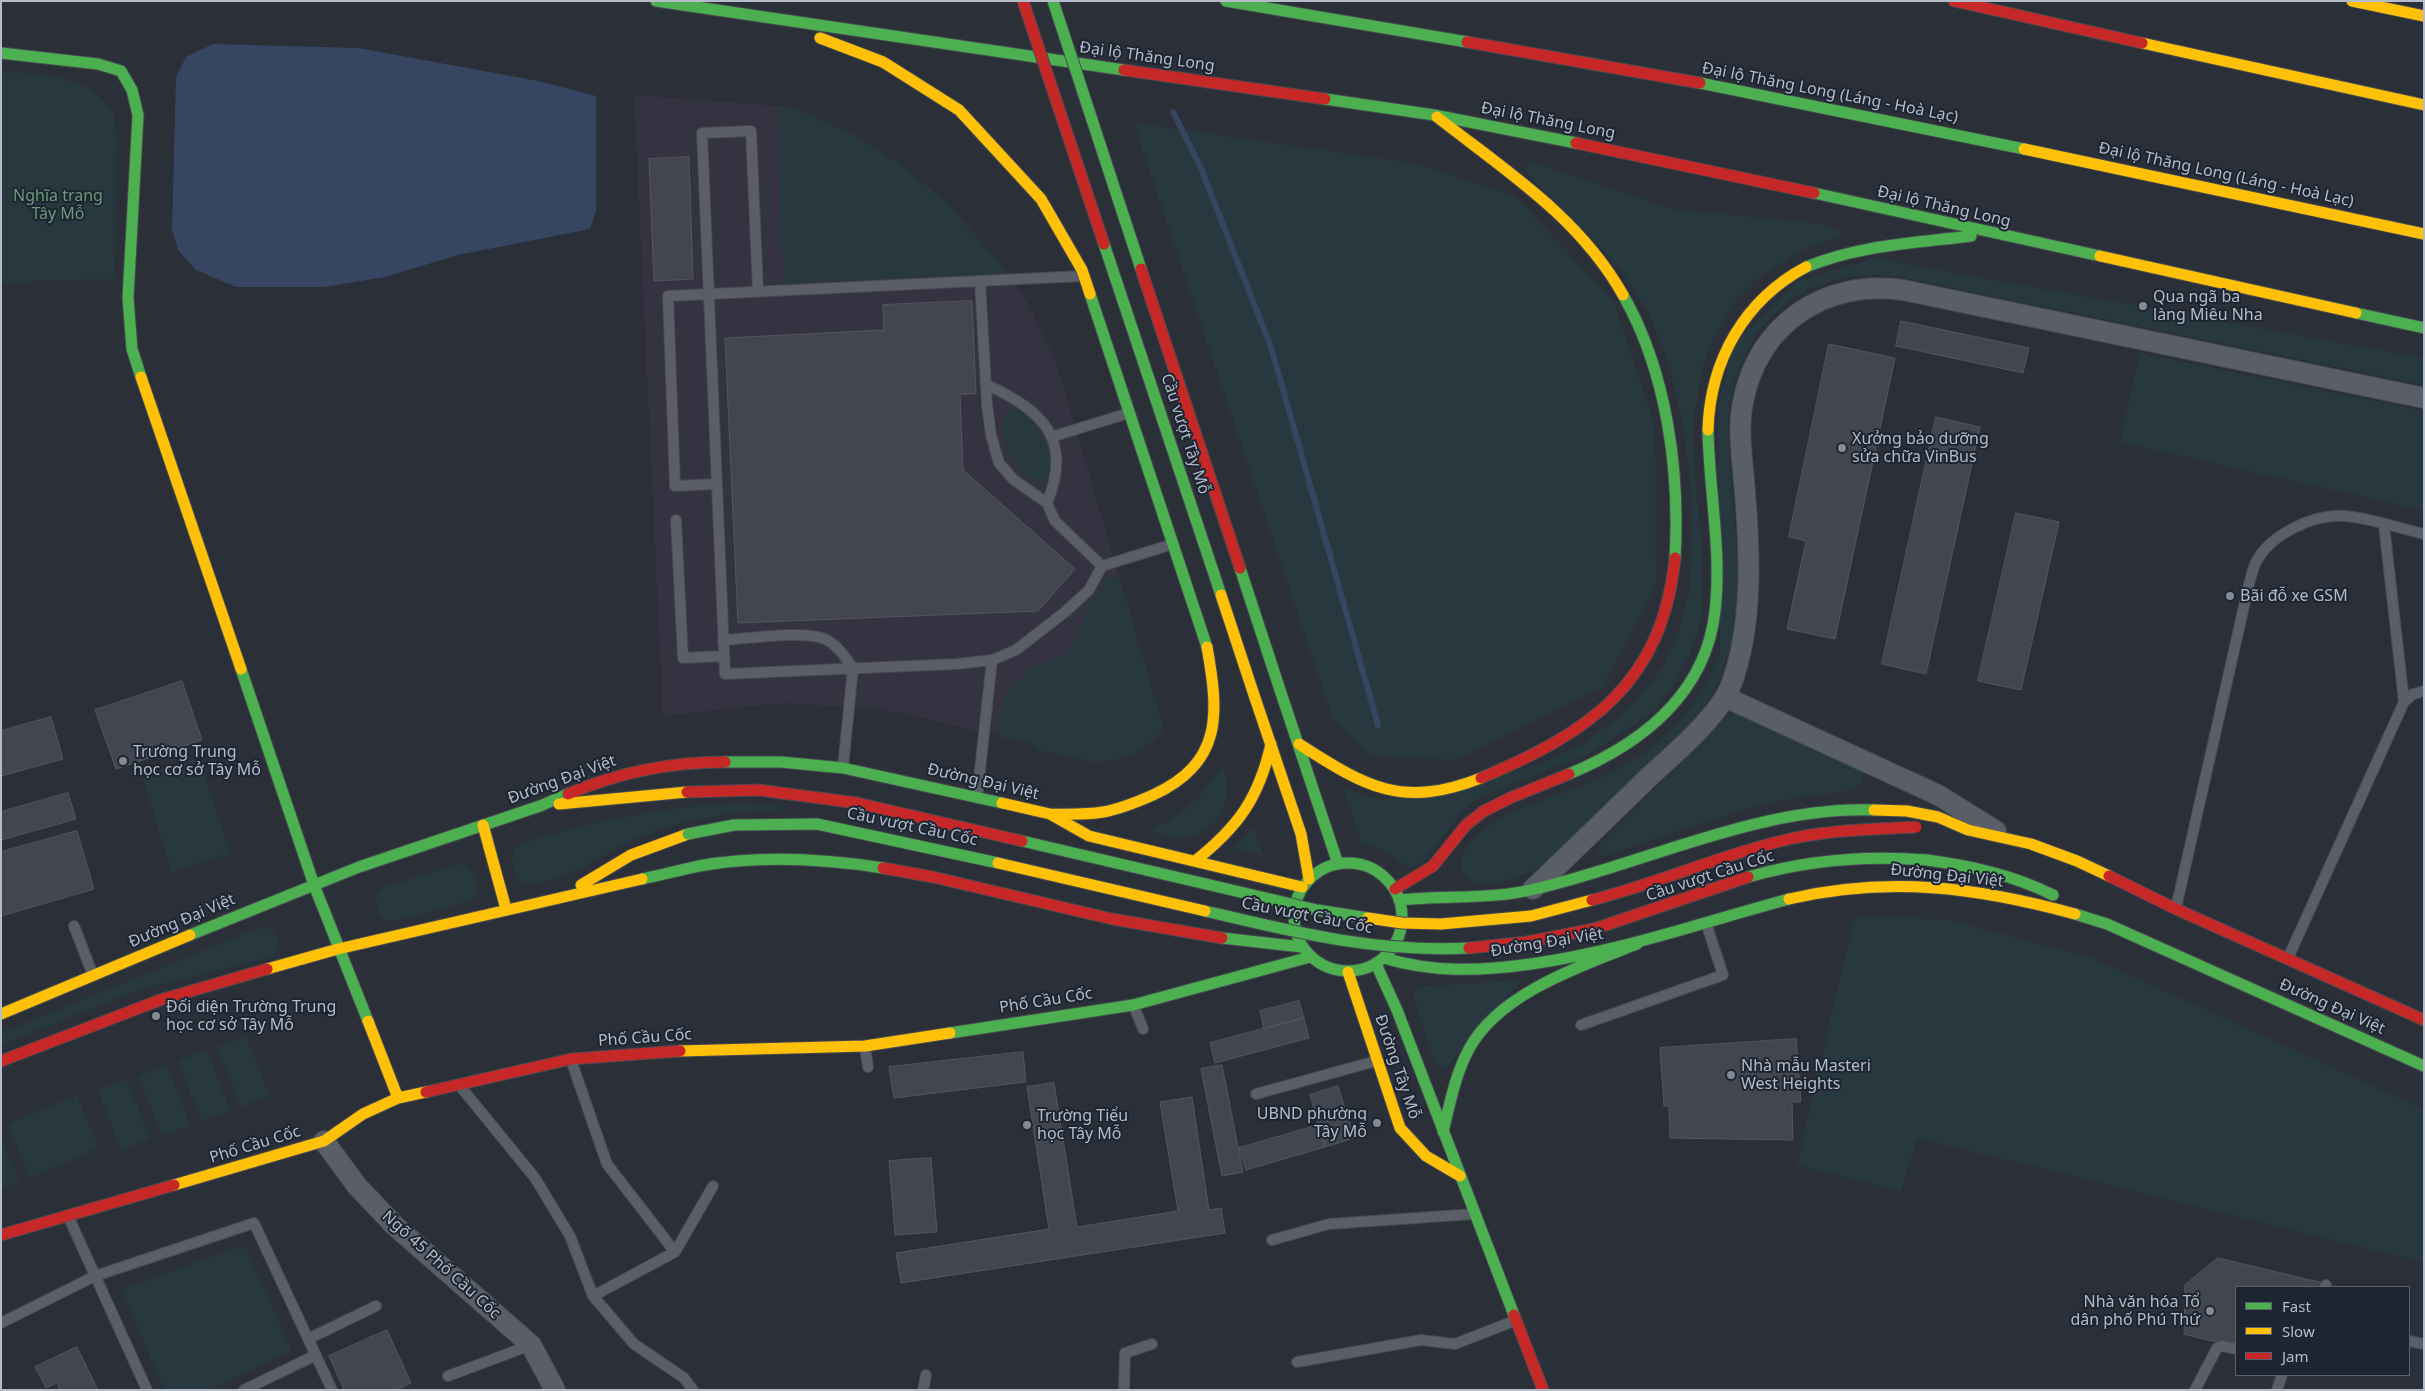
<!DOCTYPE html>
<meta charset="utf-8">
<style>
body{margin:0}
#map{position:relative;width:2425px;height:1391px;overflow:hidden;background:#2a2f38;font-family:"Noto Sans",sans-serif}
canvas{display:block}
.frame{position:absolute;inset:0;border:2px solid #b4bbc9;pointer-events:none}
.legend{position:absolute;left:2235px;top:1286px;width:175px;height:90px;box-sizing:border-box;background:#1d2533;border:1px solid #59616f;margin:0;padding:6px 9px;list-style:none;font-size:15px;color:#b4bbc9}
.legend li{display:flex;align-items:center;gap:10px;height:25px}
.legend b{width:25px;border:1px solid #59616f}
</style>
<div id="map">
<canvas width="2425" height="1391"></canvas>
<div class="frame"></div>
<ul class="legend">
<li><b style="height:6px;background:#4caf50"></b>Fast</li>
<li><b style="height:6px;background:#ffc107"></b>Slow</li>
<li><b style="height:6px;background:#c62828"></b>Jam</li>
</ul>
</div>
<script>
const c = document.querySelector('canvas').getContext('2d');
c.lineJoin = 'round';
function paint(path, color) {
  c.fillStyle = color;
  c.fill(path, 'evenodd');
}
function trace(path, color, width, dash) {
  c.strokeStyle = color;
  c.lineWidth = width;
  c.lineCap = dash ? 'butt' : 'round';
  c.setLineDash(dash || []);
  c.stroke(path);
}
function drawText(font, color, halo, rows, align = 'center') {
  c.font = font + ' "Noto Sans",sans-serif';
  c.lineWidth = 4;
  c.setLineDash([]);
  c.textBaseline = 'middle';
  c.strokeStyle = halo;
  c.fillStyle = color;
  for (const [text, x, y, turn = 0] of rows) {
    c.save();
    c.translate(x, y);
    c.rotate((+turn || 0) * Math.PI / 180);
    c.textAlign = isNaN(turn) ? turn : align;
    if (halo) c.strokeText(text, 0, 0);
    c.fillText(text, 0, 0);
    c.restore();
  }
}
const medical = new Path2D(`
 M634,95L792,107L849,133L897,162L948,204L1013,279L1030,308L1057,365L1164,729L1149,744L1123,759L1095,762L1038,750L1032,743L882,709L783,703L663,716Z`);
const green = new Path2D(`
 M1,71C37,75 91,75 111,110C115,116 115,125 116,132L115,279L1,282Z
 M777,106L792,107L849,133L897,162L948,204L1008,273L783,283Z
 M1134,123L1418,164L1516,197L1614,301L1655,427L1656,585L1603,687L1456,760L1371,756L1333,719Z
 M1535,163L1676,210L1824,224L1839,232L1840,237L1807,248L1761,276L1735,301L1715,335L1703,364L1693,421L1696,490L1702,546L1703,608L1699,628L1688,658L1672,688L1653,713L1590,753L1479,797L1462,813L1421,864C1401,872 1402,860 1387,852C1379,848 1369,846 1361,842L1344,791L1347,789L1381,800L1536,766L1584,743L1621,716L1645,691L1664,665L1678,633L1689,593L1692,557L1691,490L1683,422L1669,365L1649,313L1619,267L1528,174L1527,168L1530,164Z
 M1874,258L2424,358V385L1895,276C1797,266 1729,334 1728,430L1739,584L1736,631L1717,685L1700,712L1681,735L1543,866C1526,876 1469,897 1462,868C1459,857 1465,850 1472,841C1495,815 1527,806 1558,795C1638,766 1689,733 1720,652L1718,403L1734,345L1798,281Z
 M2140,353L2424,411V510L2120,442Z
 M1011,409L1019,410C1035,423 1063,460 1044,481C1017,485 987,421 1011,409Z
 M1118,576L1164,729C1121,773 1093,762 1038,750L1032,743L997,736L1003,701L1008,692L1030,668L1050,663L1066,653L1076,640L1084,620L1087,607L1102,589L1105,579Z
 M1729,714H1738L1857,768L1863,776L1862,783C1854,794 1818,793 1803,796C1736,809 1670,834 1605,857L1598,853V845Z
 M199,758L230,853L172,872L142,776Z
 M1222,765C1236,797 1222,832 1184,837C1173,839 1161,834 1150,830C1183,815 1204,796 1222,765Z
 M741,803L780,806V810C729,812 682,819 635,839C603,854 566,881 530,884C515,886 509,860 515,849C528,839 546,836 561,832C620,815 680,806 741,803Z
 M1252,829H1255L1263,855L1234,849Z
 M458,864C473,864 483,891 473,900L393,922C380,921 376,909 376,897L382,888Z
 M1854,918L1945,919L2092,958L2424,1109V1262L1917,1138L1901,1191L1797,1165Z
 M262,927C276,928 281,940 276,953L268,958L141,989L1,1045V1033Z
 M1515,981L1518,983V985L1446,1068L1437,1066L1433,1060L1415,1001V991L1424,986Z
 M246,1036L270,1096L241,1107L217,1047Z
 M207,1050L230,1110L201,1121L178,1061Z
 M167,1065L190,1125L162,1136L138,1076Z
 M127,1079L150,1139L121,1150L98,1090Z
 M77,1095L99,1148L30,1178L8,1124Z
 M1,1138L19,1181L1,1188Z
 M242,1246L247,1250L290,1347L289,1352L209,1390H165L123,1295L126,1288Z`);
const water = new Path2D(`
 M213,44L358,48L538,81L596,96V210L590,229L458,255L385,277L324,287H236L196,270L178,250L172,229L176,77L186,57Z`);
const stream = new Path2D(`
 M1173,112L1200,166L1271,347L1378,725`);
const building = new Path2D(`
 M689,157L693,279L654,281L649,159Z
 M972,301L976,394H960L963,470L1075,569L1038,611L738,623L725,338L884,330L883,305Z
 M1901,321L2029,348L2023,373L1896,346Z
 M1829,344L1895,358L1835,639L1787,629L1806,541L1789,537Z
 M1936,417L1980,427L1926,674L1882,664Z
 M2016,513L2059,522L2021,690L1978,681Z
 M182,681L202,740L116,769L95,710Z
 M51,717L63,759L1,776V731Z
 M68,793L76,819L1,840V812Z
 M77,831L94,889L1,916V852Z
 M1299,1001L1304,1018L1264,1029L1260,1011Z
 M1304,1018L1309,1038L1215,1063L1210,1043Z
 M1796,1039L1801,1102H1792L1793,1140L1670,1138L1669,1106H1664L1660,1048Z
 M1023,1052L1026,1082L894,1098L889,1067Z
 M1222,1065L1243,1172L1222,1176L1201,1069Z
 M1054,1083L1077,1227L1178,1211L1160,1102L1192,1097L1209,1210L1221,1208L1225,1233L901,1283L896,1253L1049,1229L1027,1087Z
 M1338,1086L1354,1138L1325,1147L1310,1095Z
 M1319,1125L1325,1147L1246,1170L1239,1148Z
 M931,1158L937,1232L895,1235L889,1161Z
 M2218,1258L2323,1283L2321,1287H2236V1347L2184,1334L2185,1285Z
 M387,1330L411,1383L396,1390H344L329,1356Z
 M77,1347L98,1390H60L57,1383L46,1388L35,1367Z`);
const lane = new Path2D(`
 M980,281L987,405L991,435L999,463L1014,480L1047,503L1055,521L1102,566
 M758,291L751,131L702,133L725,674L956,664L992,660L1016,650L1065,612L1089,590L1102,566L1173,544
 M987,385C1043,410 1073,440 1047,503
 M1051,437L1129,413
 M716,484L675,486L668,296L1083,276
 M676,520L683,658L724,656
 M2384,525L2404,702
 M723,640C748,639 807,629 827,640C838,646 846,658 853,668L843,767
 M977,797L992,660
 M2176,908L2249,584C2251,577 2253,568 2256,562C2271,534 2313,514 2345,516C2371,518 2398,528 2424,534
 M74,926L93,975
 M2288,958L2404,702L2413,694L2424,691
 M1134,1006L1143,1029
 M1581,1025L1723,975L1707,926
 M865,1047L868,1067
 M571,1060L607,1164L675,1252
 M460,1086L535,1178L570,1236L593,1296L634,1344L684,1378L693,1390
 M1256,1094L1376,1061
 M68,1216L147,1390
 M1272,1240L1329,1224L1474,1214
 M2325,1287L2326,1285
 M593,1296L675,1252L713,1186
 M1,1323L95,1276L254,1223L332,1390
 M308,1339L376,1306
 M2409,1341L2424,1344
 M1297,1362L1421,1340L1455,1344L1514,1321
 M448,1376L531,1345
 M244,1390L316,1355
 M923,1390L926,1375
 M1124,1390L1125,1353L1152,1344
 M2195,1390L2217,1348L2222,1346L2236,1349
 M2277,1390L2282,1375`);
const street = new Path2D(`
 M1725,697L1938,795L1996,831
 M1533,889C1572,852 1611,814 1650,776C1674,754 1720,715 1731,685C1753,626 1750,554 1745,493C1743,463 1737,431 1743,402C1758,323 1826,279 1903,290L2424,398
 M324,1141L357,1186L395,1226L531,1345L555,1390`);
const fast = new Path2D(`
 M656,1L1124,70
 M1226,1L1467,42
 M1,53L98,64L121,71L132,90L138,115L128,298L132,349L141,377
 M1700,83L2024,149
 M1325,99L1434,115L1576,143
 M1814,193L2100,256
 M1806,267C1859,245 1915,243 1971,236
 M1090,294L1207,647
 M1623,295C1667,372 1680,471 1675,558
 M2356,313L2424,328
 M241,669L314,885L368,1021
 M1280,690L1338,864
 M725,762H781L843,768L1002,803
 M1569,774C1641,744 1706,694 1715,611C1722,552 1709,490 1708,430
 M1927,860C1971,866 2013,875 2053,895
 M1294 917a54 54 0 1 1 108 0a54 54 0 1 1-108 0Z
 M642,879C661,875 680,870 699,866C759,855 824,859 883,868
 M1399,900C1444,895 1490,900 1535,889C1646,863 1759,806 1874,810
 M2075,914L2107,924L2424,1066
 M190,935L359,867L540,806L568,794
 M1222,938L1302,947
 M1384,958C1433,973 1481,971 1531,964C1622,951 1700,923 1789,899
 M1376,964L1397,1010L1514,1315
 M950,1033L1133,1005L1310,957
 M1443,1132C1450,1103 1455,1075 1469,1049C1499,993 1581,966 1637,944`);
const slow = new Path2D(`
 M2352,1L2424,16
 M820,38L883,62L959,110L1041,199L1082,270L1090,294
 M2142,43L2424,105
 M1437,117C1506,171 1579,217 1623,295
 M2024,149L2424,234
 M2100,256L2356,313
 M141,377L241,669
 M1708,430C1710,361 1744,300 1806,267
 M1255,698L1301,834L1309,879
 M1299,744C1366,787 1402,809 1481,778
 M1002,803L1050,814L1089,836L1302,887
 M559,804L687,792
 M1874,810L1907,811L1938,817L1968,830L2031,844L2077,861L2109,876
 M1050,814C1097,815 1110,814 1153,795C1223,763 1219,714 1207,647
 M483,825L506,909
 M1195,861C1238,827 1259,798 1271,744
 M581,885L631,855L688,834
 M1789,899C1889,876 1976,887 2075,914
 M267,969L338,949L642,879
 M1348,972L1400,1128L1426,1156L1460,1176
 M1,1014L190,935
 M368,1021L398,1098
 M680,1051L865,1046L950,1033
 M174,1185L324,1141L363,1114L398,1098L426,1092`);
const jam = new Path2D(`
 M1954,1L2142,43
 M1467,42L1700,83
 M1124,70L1325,99
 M1576,143L1814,193
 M1481,778C1590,732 1662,684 1675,558
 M568,794C617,773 671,762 725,762
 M883,868L933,877L1112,919L1222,938
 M2109,876L2176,909L2424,1020
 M1395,889L1433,866L1466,825L1484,811L1510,798L1569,774
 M1,1061L160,1000L267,969
 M426,1092L571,1059L680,1051
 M1,1235L174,1185
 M1514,1315L1543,1390`);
const fastBridge = new Path2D(`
 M1053,1L1141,269
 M1104,244L1221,595
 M1240,568L1280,690
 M688,834L734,825L817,824L998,863
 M1022,841L1317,910L1368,918
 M1748,877C1807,860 1866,855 1927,860
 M1205,911C1294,932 1376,953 1469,948`);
const slowBridge = new Path2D(`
 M1221,595L1255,698
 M998,863L1205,911
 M1368,918L1402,923L1441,924L1531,916L1592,900`);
const jamBridge = new Path2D(`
 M1023,1L1104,244
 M1141,269L1240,568
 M687,792L759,790L857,803L1022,841
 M1592,900C1660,883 1725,853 1794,838C1834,830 1875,829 1916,827
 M1469,948L1527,942L1594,929L1748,877`);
const markers = [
 [2143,306,5,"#848a96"],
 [1842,448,5,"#848a96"],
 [2230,596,5,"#848a96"],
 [123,761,5,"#848a96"],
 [156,1016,5,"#848a96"],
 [1731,1075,5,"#848a96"],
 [1377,1123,5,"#848a96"],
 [1027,1125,5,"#848a96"],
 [2210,1311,5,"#848a96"]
];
const streetNames = [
 ["Đại lộ Thăng Long",1147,57,8],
 ["Đại lộ Thăng Long (Láng - Hoà Lạc)",1830,93,11],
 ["Đại lộ Thăng Long",1548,121,11],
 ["Đại lộ Thăng Long (Láng - Hoà Lạc)",2226,175,12],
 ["Đại lộ Thăng Long",1944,207,13],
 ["Cầu vượt Tây Mỗ",1185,434,72],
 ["Đường Đại Việt",562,780,-20],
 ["Đường Đại Việt",983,782,13],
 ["Cầu vượt Cầu Cốc",912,827,12],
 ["Cầu vượt Cầu Cốc",1710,876,-18],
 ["Đường Đại Việt",1947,876,6],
 ["Cầu vượt Cầu Cốc",1307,916,11],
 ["Đường Đại Việt",182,921,-23],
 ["Đường Đại Việt",1547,943,-9],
 ["Phố Cầu Cốc",1046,1001,-9],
 ["Đường Đại Việt",2332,1007,24],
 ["Phố Cầu Cốc",645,1038,-4],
 ["Đường Tây Mỗ",1397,1067,71],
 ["Phố Cầu Cốc",255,1145,-17],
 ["Ngõ 45 Phố Cầu Cốc",441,1265,42]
];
const parkNames = [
 ["Nghĩa trang",58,196],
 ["Tây Mỗ",58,214]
];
const poiNames = [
 ["Qua ngã ba",2153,297],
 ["làng Miêu Nha",2153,315],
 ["Xưởng bảo dưỡng",1852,439],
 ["sửa chữa VinBus",1852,457],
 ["Bãi đỗ xe GSM",2240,596],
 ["Trường Trung",133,752],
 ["học cơ sở Tây Mỗ",133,770],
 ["Đối diện Trường Trung",166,1007],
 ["học cơ sở Tây Mỗ",166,1025],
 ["Nhà mẫu Masteri",1741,1066],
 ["West Heights",1741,1084],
 ["UBND phường",1367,1114,"right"],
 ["Tây Mỗ",1367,1132,"right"],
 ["Trường Tiểu",1037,1116],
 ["học Tây Mỗ",1037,1134],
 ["Nhà văn hóa Tổ",2200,1302,"right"],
 ["dân phố Phú Thứ",2200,1320,"right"]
];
paint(medical, '#353341');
paint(green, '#27393e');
paint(water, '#364662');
trace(stream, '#364662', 6);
paint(building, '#42464e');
trace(building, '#52575f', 1);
trace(lane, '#464a51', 12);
trace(street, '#464a51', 22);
trace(fast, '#464a51', 13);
trace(slow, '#464a51', 13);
trace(jam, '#464a51', 13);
trace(lane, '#5a5e66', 10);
trace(street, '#5a5e66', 20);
trace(fast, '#4caf50', 11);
trace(slow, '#ffc107', 11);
trace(jam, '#c62828', 11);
trace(fastBridge, '#464a51', 13, []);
trace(slowBridge, '#464a51', 13, []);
trace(jamBridge, '#464a51', 13, []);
trace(fastBridge, '#4caf50', 11);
trace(slowBridge, '#ffc107', 11);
trace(jamBridge, '#c62828', 11);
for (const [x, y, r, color] of markers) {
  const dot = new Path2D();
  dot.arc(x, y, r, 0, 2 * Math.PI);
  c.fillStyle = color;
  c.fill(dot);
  trace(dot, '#1d2533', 2);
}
drawText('16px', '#b4bbc9', '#1d2533', streetNames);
drawText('16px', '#6a9b78', '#1d2533', parkNames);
drawText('16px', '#b4bbc9', '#1d2533', poiNames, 'left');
</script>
